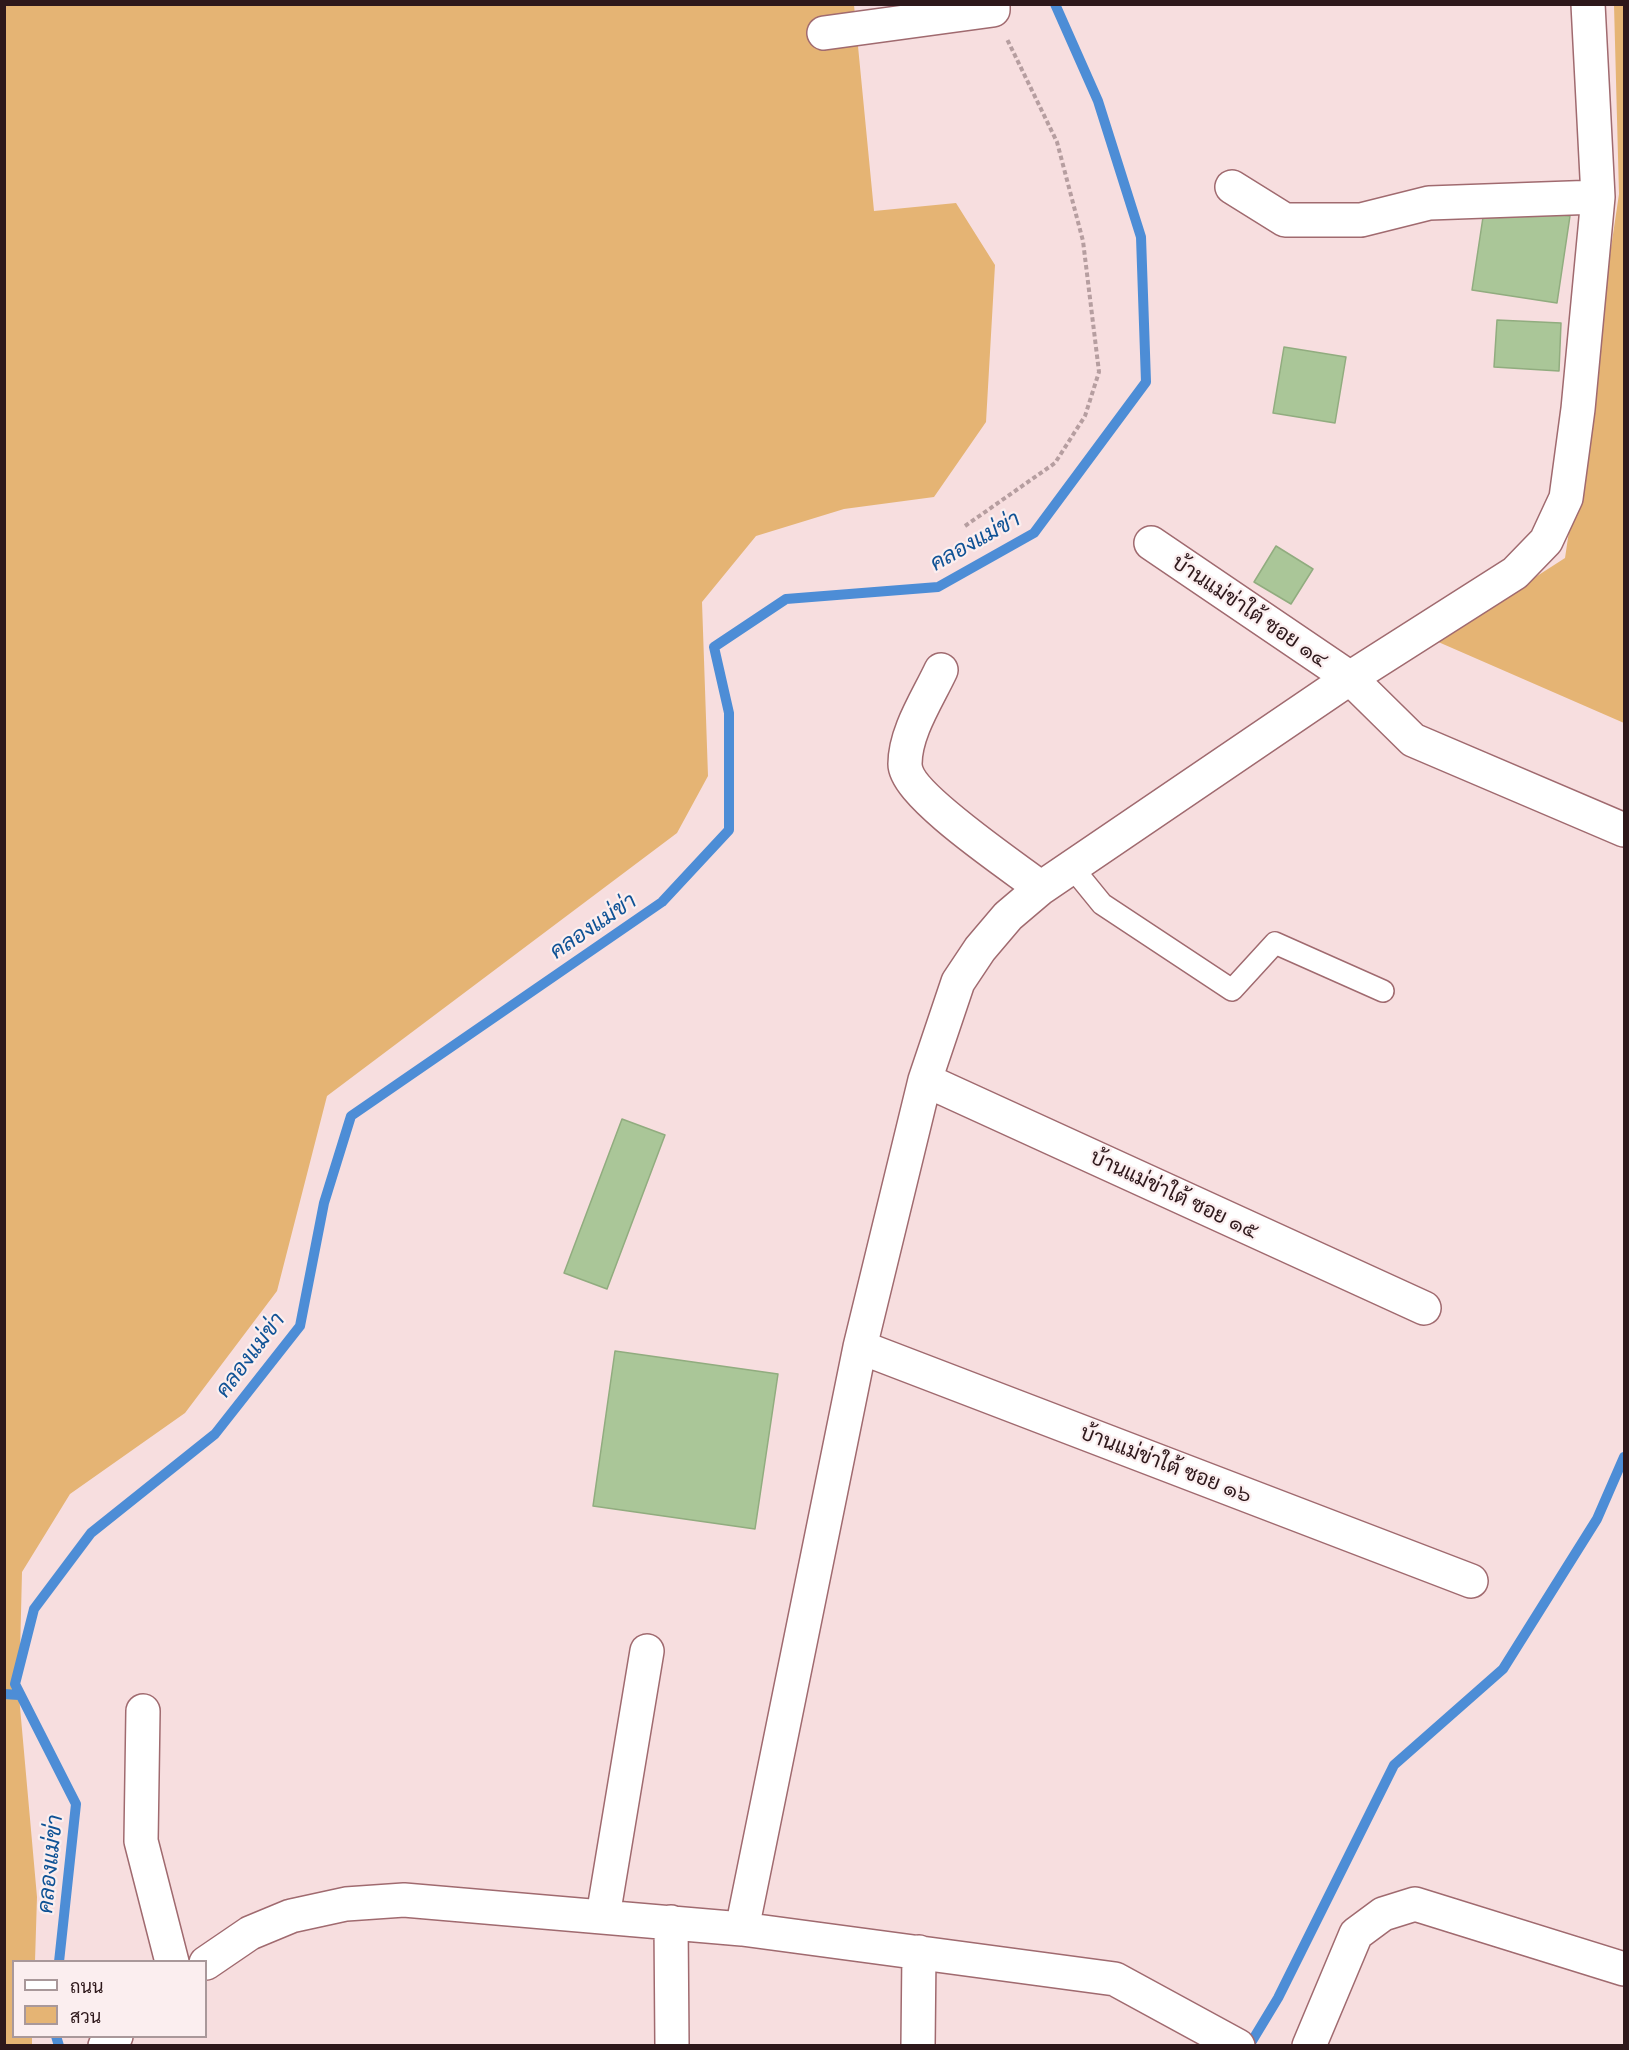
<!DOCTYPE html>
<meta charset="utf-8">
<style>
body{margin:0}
#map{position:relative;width:1629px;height:2050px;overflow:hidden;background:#f7dedf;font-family:Lato,Sarabun,sans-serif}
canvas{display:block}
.frame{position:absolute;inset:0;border:6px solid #2e181b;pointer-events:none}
.legend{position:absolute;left:12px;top:1960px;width:195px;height:78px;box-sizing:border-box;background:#fbeeef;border:2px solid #a9989a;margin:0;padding:8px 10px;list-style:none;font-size:18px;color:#2e181b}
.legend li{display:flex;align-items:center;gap:12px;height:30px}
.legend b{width:30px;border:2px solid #a9989a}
</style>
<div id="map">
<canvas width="1629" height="2050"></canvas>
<div class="frame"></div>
<ul class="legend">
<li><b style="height:8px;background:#fff"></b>ถนน</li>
<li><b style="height:16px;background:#e5b474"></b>สวน</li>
</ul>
</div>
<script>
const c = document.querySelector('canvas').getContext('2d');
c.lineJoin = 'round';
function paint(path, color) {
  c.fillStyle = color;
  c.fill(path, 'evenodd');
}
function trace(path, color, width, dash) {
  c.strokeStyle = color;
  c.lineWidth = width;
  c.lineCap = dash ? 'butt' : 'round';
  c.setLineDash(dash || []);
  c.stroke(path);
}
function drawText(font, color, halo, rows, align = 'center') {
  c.font = font + ' Lato,Sarabun,sans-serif';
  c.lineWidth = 4.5;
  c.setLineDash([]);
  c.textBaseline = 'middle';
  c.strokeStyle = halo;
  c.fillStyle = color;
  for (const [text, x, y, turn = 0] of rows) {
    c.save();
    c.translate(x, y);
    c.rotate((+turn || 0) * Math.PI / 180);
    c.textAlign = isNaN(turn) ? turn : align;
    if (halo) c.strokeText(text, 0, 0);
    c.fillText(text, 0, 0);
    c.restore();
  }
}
const green = new Path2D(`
 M5,5H854L874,211L956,203L995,265L986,422L934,497L844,509L756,536L702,602L708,776L677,833L327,1096L277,1291L185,1413L70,1494L22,1572L19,1696L37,1897L35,1961L14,1962V2036L32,2037V2045L5,2046Z
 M1614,5H1624V723L1436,641L1565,558L1619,194Z`);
const stream = new Path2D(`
 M4,1694L19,1695
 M59,1962L76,1804L15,1684L34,1609L91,1533L215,1434L300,1326L324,1203L351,1116L662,902L729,830V713L714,647L786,599L938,587L1034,533L1146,382L1141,237L1098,101L1055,4
 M56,2036L59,2046
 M1249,2046L1278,1998L1394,1765L1503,1669L1597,1519L1624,1457`);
const building = new Path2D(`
 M1485,204L1570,216L1557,303L1472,290Z
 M1497,320L1561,323L1559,371L1494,367Z
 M1284,347L1346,357L1335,423L1273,413Z
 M1276,546L1313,569L1291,604L1254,582Z
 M622,1119L665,1135L607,1289L564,1273Z
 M615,1351L778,1374L755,1529L593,1506Z`);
const path = new Path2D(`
 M965,526L1055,463L1085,416L1099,372L1083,241L1057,142L1007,39`);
const service = new Path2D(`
 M1071,866L1102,904L1232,990L1275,943L1383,991`);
const minor = new Path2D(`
 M824,33L993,10V4
 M1232,187L1285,220H1361L1429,203L1598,197
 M1151,543L1350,678L1413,740L1624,830
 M941,670C928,698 905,732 905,764C905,795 1014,867 1041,888
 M925,1080L1424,1308
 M860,1347L1471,1581
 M143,1711L141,1841L172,1962
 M603,1916L647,1651
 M671,1922L672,2046
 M742,1929L860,1347L925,1080L958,982L980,949L1008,916L1041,888L1350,678L1515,573L1546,541L1566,498L1578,409L1598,197L1588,4
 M206,1963L250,1933L291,1916L346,1904L404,1900L742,1929L1115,1979L1238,2046
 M105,2046L116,2036
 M918,2046L919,1952
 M1309,2046L1356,1934L1383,1914L1415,1904L1624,1969`);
const streetNames = [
 ["บ้านแม่ข่าใต้ ซอย ๑๔",1250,611,34],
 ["บ้านแม่ข่าใต้ ซอย ๑๕",1174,1194,25],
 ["บ้านแม่ข่าใต้ ซอย ๑๖",1166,1464,21]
];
const waterNames = [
 ["คลองแม่ข่า",975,541,-29],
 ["คลองแม่ข่า",593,926,-34],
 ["คลองแม่ข่า",250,1355,-53],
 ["คลองแม่ข่า",50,1864,-84]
];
paint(green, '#e5b474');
trace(stream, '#4d8dd6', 10);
paint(building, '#aac698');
trace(building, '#91ac7f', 1.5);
trace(service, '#a06a6f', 24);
trace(minor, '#a06a6f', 36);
trace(path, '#b69ea0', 4, [4.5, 3]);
trace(service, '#fff', 21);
trace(minor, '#fff', 33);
drawText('21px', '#2e181b', '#fbeeef', streetNames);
drawText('italic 22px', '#0f5295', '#fbeeef', waterNames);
</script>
